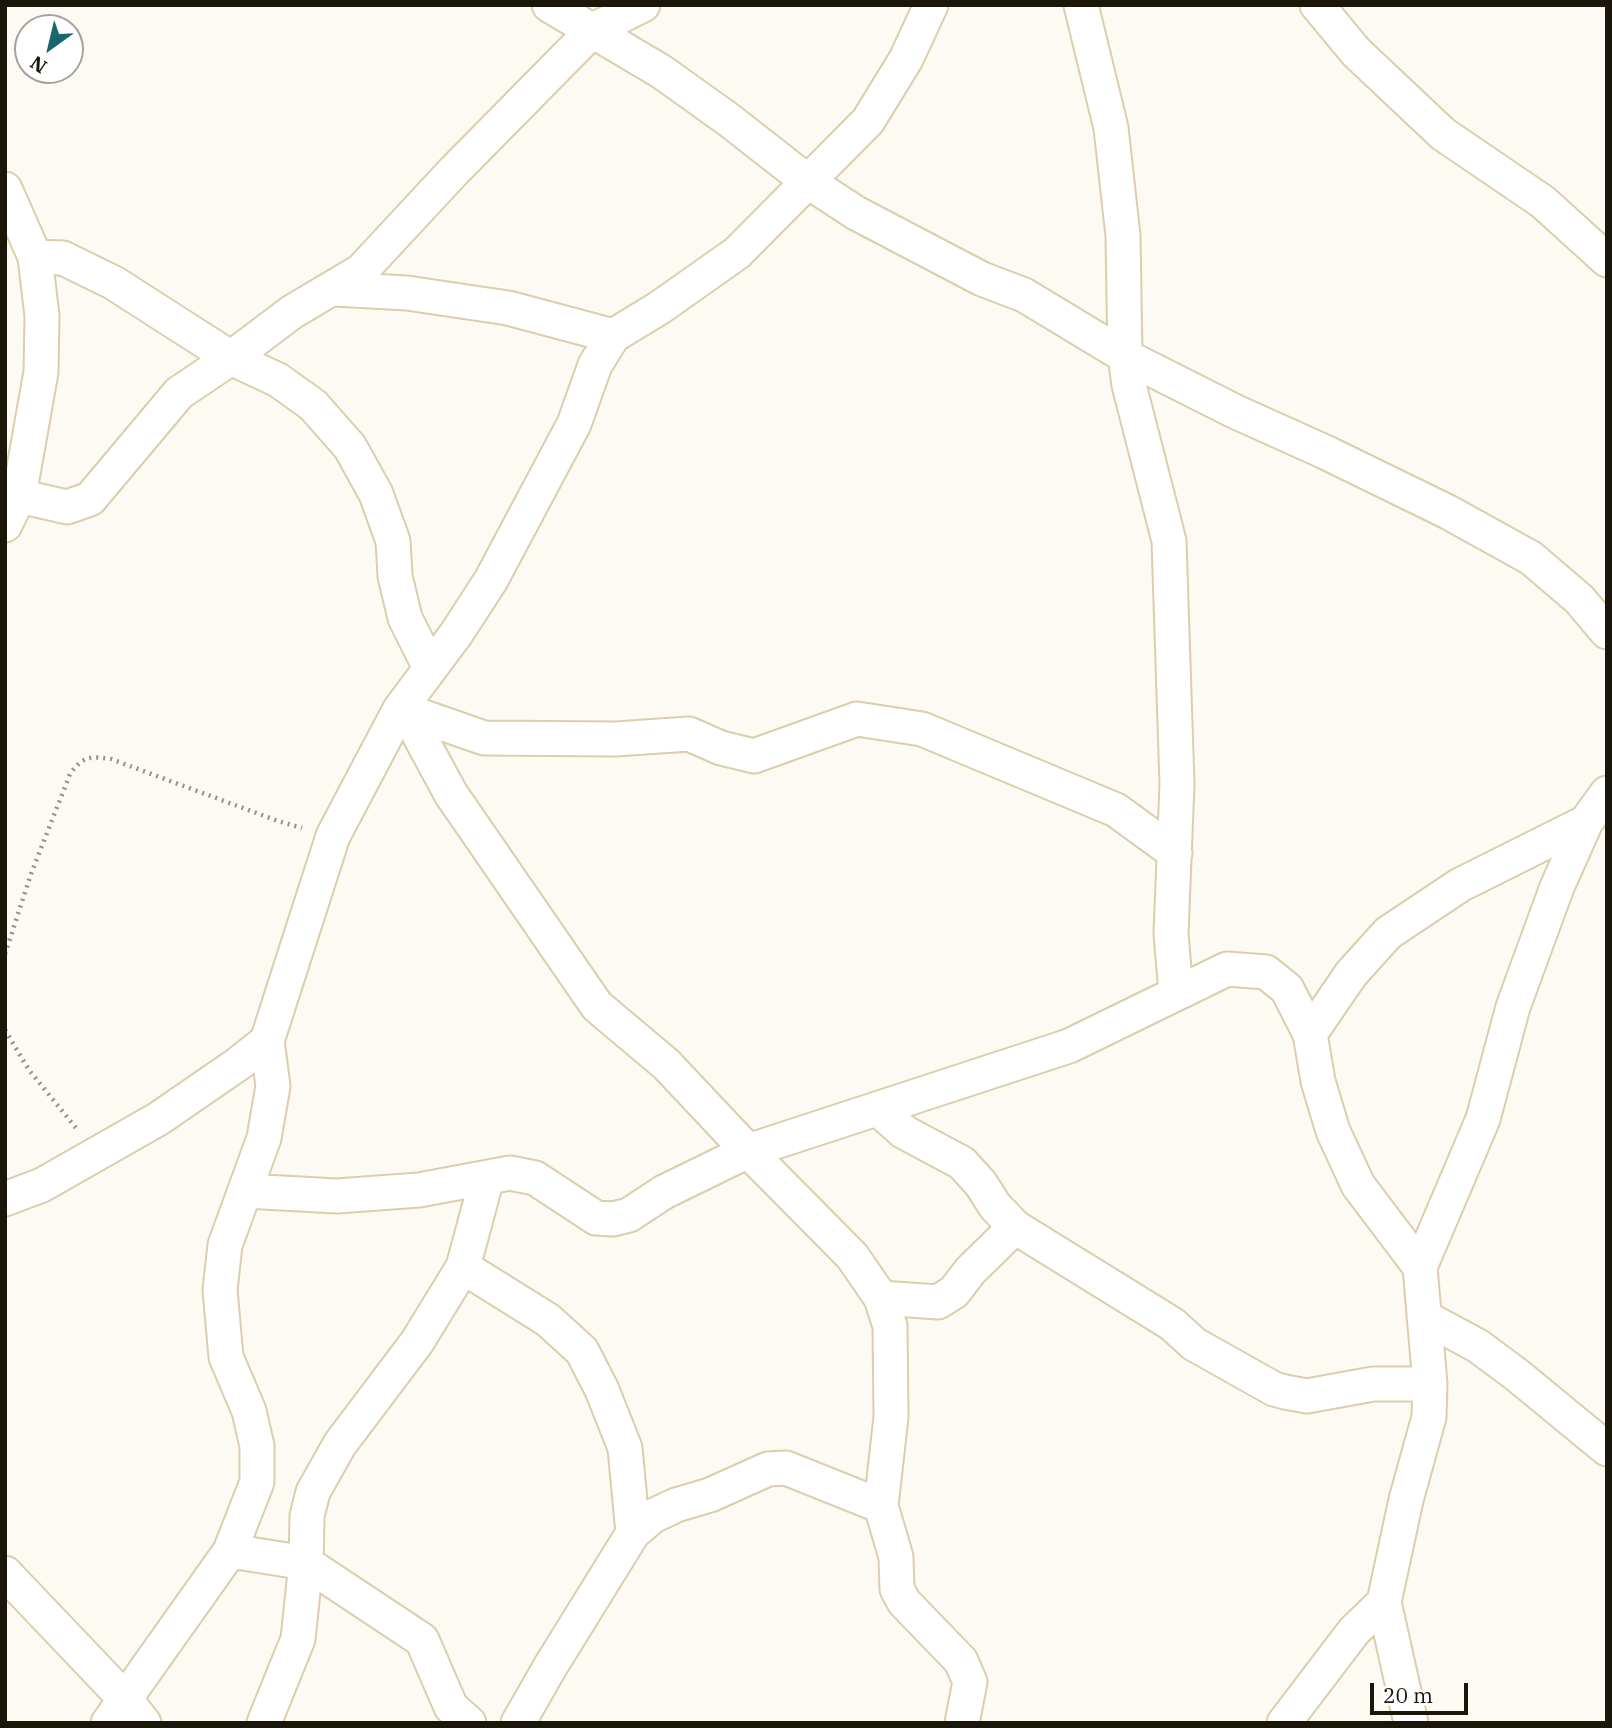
<!DOCTYPE html>
<style>
body{margin:0}
#map{position:relative;width:1612px;height:1728px;overflow:hidden;background:#fdfaf3;font-family:"IBM Plex Serif",serif}
canvas{display:block}
.frame{position:absolute;inset:0;border:7px solid #1b160a;pointer-events:none}
.north{position:absolute;left:14px;top:14px;width:70px;height:70px;box-sizing:border-box;background:#fff;border:2px solid #a4a29d;border-radius:50%;rotate:214deg;font-size:19px;font-weight:700;line-height:28px;text-align:center;color:#1b160a}
.north::after{content:'';display:block;margin:auto;width:24px;height:32px;background:#1a6670;clip-path:polygon(50% 0,100% 100%,50% 72%,0 100%)}
.scale{position:absolute;left:1370px;top:1683px;width:98px;height:32px;box-sizing:border-box;border:4px solid #1b160a;border-top:0;padding-left:9px;font-size:21px;line-height:24px;white-space:nowrap;color:#1b160a;-webkit-text-stroke:5px #fff;paint-order:stroke}
</style>
<div id="map">
<canvas width="1612" height="1728"></canvas>
<div class="frame"></div>
<div class="north">N</div>
<div class="scale">20 m</div>
</div>
<script>
const c = document.querySelector('canvas').getContext('2d');
c.lineJoin = 'round';
function trace(path, color, width, dash) {
  c.strokeStyle = color;
  c.lineWidth = width;
  c.lineCap = dash ? 'butt' : 'round';
  c.setLineDash(dash || []);
  c.stroke(path);
}
const path = new Path2D(`
 M5,954L31,874L70,774C83,756 90,756 111,759L278,821L302,828
 M5,1030L29,1070L76,1128`);
const minor = new Path2D(`
 M549,5L662,72L729,120L807,181L856,213L982,279L1024,295L1125,356L1129,385L1169,541L1177,784L1171,934L1176,993
 M1081,5L1111,128L1123,236L1125,356L1234,411L1325,452L1448,512L1531,558L1579,599L1607,632
 M1317,5L1356,52L1443,134L1543,202L1607,260
 M5,189L35,257L42,316L41,372L19,496L5,525
 M35,257L63,258L114,283L231,358L278,380L313,405L350,447L376,494L393,541L395,576L405,618L430,668
 M334,289L407,293L508,308L613,336
 M19,496L67,507L90,499L179,393L231,358L292,312L361,271L453,172L593,30L643,5
 M401,709L484,738L616,739L689,734L721,748L754,756L857,719L922,729L1116,810L1175,853
 M420,716L419,735L451,794L597,1006L666,1064L748,1151L852,1256L881,1298L890,1326L891,1417L881,1506L896,1557L897,1589L904,1602L961,1661L970,1682L962,1723
 M1310,1034L1351,974L1388,933L1460,885L1586,822
 M879,1110L904,1132L962,1163L981,1184L995,1206L1015,1227L1172,1324L1194,1344L1274,1389L1285,1392L1307,1396L1373,1384H1430
 M245,1191L337,1196L419,1190L510,1173L535,1178L596,1218L613,1219L629,1215L664,1192L748,1151L1069,1046L1227,969L1266,972L1287,989L1310,1034L1318,1081L1333,1131L1358,1185L1420,1267L1430,1384L1429,1417L1406,1500L1384,1602L1411,1723
 M5,1199L42,1185L158,1119L238,1064L267,1041L333,836L400,709L456,634L491,580L574,424L595,365L613,336L659,308L737,253L868,121L906,59L931,5
 M463,1267L548,1320L582,1351L602,1390L625,1448L633,1533
 M1420,1267L1483,1119L1513,1007L1557,887L1586,822L1607,793
 M881,1298L938,1302L954,1292L970,1271L1015,1227
 M1424,1317L1478,1346L1517,1375L1607,1449
 M230,1551L306,1563L422,1640L451,1707L469,1723
 M5,1573L125,1699L144,1723
 M108,1723L230,1551L257,1482V1446L249,1411L226,1357L220,1290L225,1245L264,1138L273,1086L267,1041
 M264,1723L298,1639L306,1563L307,1516L313,1492L340,1444L417,1342L463,1267L487,1178
 M518,1723L550,1667L633,1533L653,1516L676,1505L710,1495L768,1469L786,1468L881,1506
 M1284,1723L1354,1631L1384,1602`);
trace(minor, '#dccead', 37);
trace(path, '#949187', 4.5, [2, 5]);
trace(minor, '#fff', 33);
</script>
